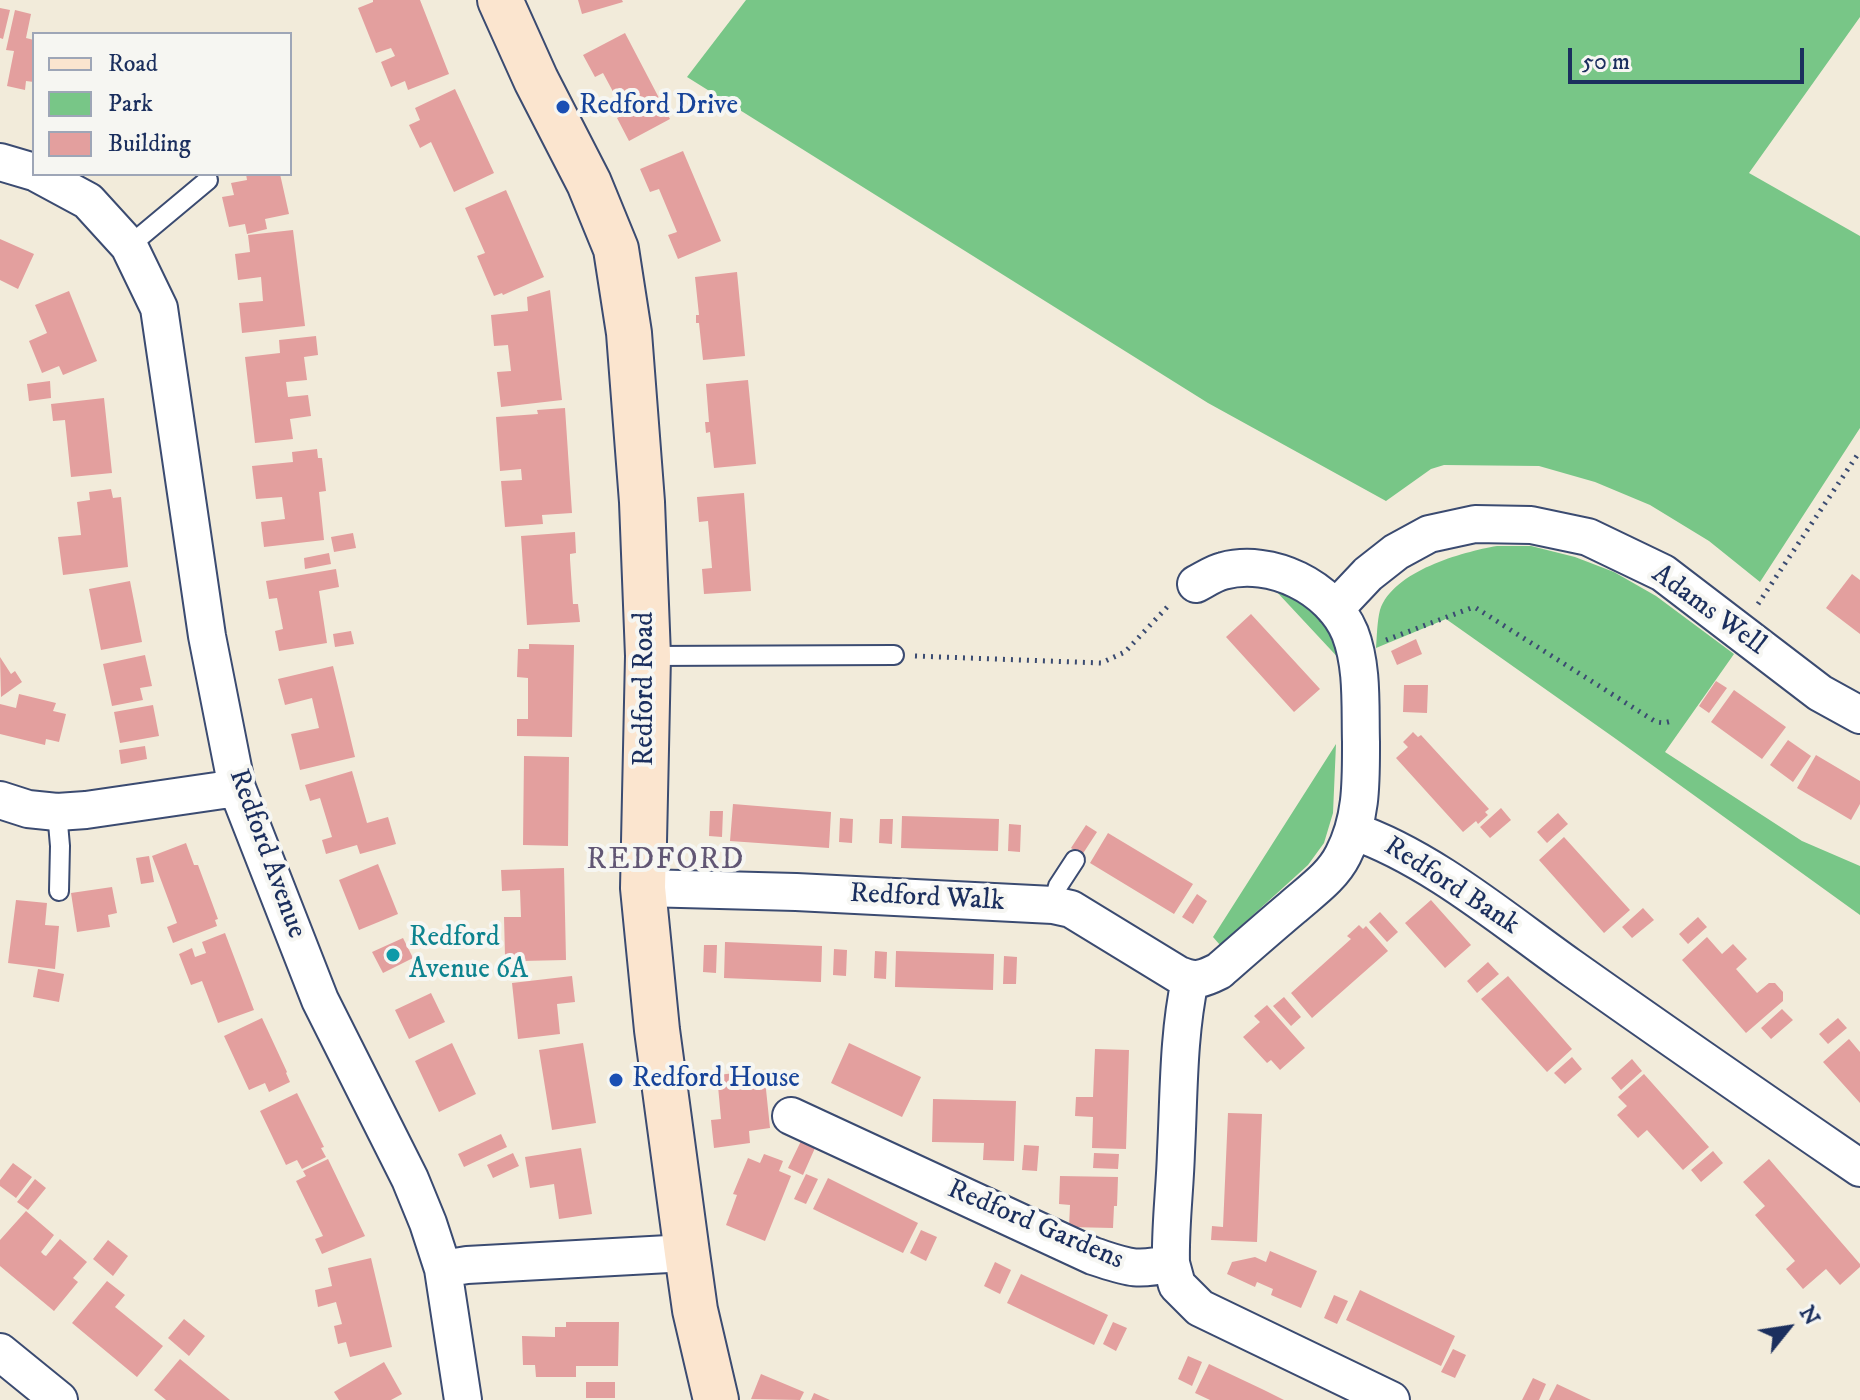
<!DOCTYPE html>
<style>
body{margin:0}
#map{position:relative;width:1860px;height:1400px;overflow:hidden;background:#f2ebda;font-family:"IM FELL DW Pica",serif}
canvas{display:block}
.legend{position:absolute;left:32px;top:32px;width:260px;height:144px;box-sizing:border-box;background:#f6f6f2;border:2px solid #9ea6b7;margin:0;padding:10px 14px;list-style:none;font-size:24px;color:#1b2f5e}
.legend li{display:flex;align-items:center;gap:16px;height:40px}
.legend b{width:40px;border:2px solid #9ea6b7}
.north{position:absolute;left:1748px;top:1288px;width:80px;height:80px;-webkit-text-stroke:6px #f6f6f2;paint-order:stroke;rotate:60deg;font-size:22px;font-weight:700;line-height:32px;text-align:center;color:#1b2f5e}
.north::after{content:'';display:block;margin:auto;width:28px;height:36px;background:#1b2f5e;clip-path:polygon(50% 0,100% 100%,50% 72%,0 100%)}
.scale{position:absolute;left:1568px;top:48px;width:236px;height:36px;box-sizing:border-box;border:4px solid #1b2f5e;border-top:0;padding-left:10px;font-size:24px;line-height:28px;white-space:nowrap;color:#1b2f5e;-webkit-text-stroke:6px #f6f6f2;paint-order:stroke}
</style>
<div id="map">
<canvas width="1860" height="1400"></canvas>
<ul class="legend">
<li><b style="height:10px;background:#fbe5cf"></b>Road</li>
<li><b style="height:22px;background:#78c687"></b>Park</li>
<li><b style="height:22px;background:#e39f9e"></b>Building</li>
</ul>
<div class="north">N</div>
<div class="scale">50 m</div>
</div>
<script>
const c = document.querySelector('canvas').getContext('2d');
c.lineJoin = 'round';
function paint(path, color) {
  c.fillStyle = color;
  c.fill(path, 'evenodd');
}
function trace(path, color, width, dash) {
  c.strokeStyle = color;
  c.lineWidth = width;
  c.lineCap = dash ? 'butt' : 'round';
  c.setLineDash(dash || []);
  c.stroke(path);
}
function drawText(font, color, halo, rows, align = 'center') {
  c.font = font + ' "IM FELL DW Pica",serif';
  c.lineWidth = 8;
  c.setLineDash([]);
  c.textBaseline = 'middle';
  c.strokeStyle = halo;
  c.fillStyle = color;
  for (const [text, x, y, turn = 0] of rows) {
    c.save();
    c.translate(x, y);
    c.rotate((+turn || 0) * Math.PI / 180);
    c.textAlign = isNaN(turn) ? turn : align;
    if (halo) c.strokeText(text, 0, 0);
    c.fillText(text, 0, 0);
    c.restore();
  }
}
const green = new Path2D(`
 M746,0H1860V17L1749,173L1860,236V428L1760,582L1709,541L1650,505L1595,482L1539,466L1444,465L1431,469L1386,501L1208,403L687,77Z
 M1497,546H1531L1575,557L1614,572L1656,596L1734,654L1665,752L1802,841L1860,866V915L1616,739L1446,619L1376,648C1377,636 1377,622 1380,610C1393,571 1462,552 1497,546Z
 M1275,590C1283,593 1292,595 1299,600C1323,613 1334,640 1344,664Z
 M1336,744L1333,813L1324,843L1308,865L1220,945L1213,937Z`);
const building = new Path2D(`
 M373,0H420L449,74L408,90L405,81L391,87L381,62L395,56L391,48L376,53L358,8L373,2Z
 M578,0H622L623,2L582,14Z
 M0,8L10,10L3,39L0,38Z
 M15,10L31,14L26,38L34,40V82L26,81L25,90L7,86L14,51L6,50Z
 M625,33L670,119L629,141L617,118L625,114L603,73L595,77L583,55Z
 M455,89L494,173L454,192L431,142L420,148L409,125L420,120L415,108Z
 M683,151L721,241L678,259L668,235L677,232L659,189L650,192L640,169Z
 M246,174H280L289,214L265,219L267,229L247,234L245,224L229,227L222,197L234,195L231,183L247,180Z
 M506,190L544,277L503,295L502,293L494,296L477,256L485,253L465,208Z
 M293,230L305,326L242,333L239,303L263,301L261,277L238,280L235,254L250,252L248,235Z
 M0,239L34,254L18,289L0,280Z
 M737,272L745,356L703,360L699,323H696V315H699L695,277Z
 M550,290L562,400L501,407L497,372L511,371L508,345L494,346L491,315L528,311L527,297Z
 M69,291L97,361L63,375L59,366L42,373L29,341L47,333L35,305Z
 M316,336L318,355L304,357L307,380L286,382L288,397L308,395L311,416L290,419L293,439L255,443L245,357L280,353L279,340Z
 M748,380L756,464L714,468L710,432L706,433L705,422H709L706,384Z
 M50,381L51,398L29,401L27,384Z
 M104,398L112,473L71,477L65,420L53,421L51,404Z
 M565,408L572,513L542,515L543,524L505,527L501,481L522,480L521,469L500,471L496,417L538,414L537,410Z
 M317,449L318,458H322L326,491L319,492L324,540L264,547L261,522L285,519L282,497L256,499L252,466L293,462L292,452Z
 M111,489L113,498L121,497L128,567L63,575L58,537L81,535L77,502L90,500L89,492Z
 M744,493L751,591L704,594L702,569L712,568L708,521L699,522L697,497Z
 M575,532L576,553L570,554V559L573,604H578L580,622L527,625L521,536Z
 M353,533L356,548L334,552L331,537Z
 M329,553L331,564L305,569L304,558Z
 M336,569L339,587L319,591L327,643L279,651L275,631L283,629L277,598L269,599L266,581Z
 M1852,574L1860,580V634L1826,608Z
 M130,581L142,642L101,650L89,589Z
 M1251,614L1320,689L1294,712L1226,637Z
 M351,631L354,644L335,647L333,634Z
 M1416,639L1422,654L1397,665L1391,651Z
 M529,644L574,645L572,737L517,736V719H528V678L517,677L518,649H529Z
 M145,655L152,686L140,688L143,700L112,706L103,664Z
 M0,657L11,674L15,671L22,682L1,697Z
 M333,666L355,757L300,770L291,734L319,728L312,698L285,705L278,679Z
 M1716,681L1727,688L1709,713L1699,706Z
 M1404,685H1428L1427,713L1403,712Z
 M1734,690L1786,727L1762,759L1711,722Z
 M19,694L56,703L53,711L66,714L59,742L46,739L45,745L0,734V704L16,708Z
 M153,705L159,736L120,743L114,712Z
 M1413,732L1418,737L1421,735L1489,809L1485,812L1488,815L1478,824L1476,821L1463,832L1396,758L1408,747L1403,742Z
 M1788,740L1811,756L1793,782L1770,765Z
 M145,746L147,759L121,764L119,750Z
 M1816,755L1860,781V804L1851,820L1797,788Z
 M524,756L569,757L568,846L523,845Z
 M352,771L367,823L388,817L396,844L360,854L357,845L326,854L322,840L332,837L320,798L310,801L305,785Z
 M733,804L831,812L829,848L730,841Z
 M1501,808L1511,820L1490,838L1480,827Z
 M710,811H723L722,837L709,836Z
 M1558,813L1568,824L1547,843L1537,832Z
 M902,816L999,819L998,851L901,848Z
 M840,818L853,819L852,843L839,842Z
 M880,819H893L892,844L879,843Z
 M1009,824L1021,825L1020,852L1008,851Z
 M1086,825L1097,832L1082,855L1071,848Z
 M1108,833L1193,884L1174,914L1090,863Z
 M1564,837L1630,910L1604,933L1539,860Z
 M186,843L194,865H198L218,919L215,920L217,926L173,943L167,927L177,923L152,856Z
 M149,856L154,882L141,884L136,858Z
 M378,864L398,914L359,930L339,880Z
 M564,868L566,960L522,961V955L505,956L504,917H521L520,890L502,891L501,870Z
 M112,887L117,913L108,915L110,927L77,932L71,893Z
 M1197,894L1207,901L1193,924L1182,917Z
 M16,900L47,903L45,925L59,926L55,969L8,963Z
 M1431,900L1471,945L1445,968L1405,923Z
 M1643,908L1654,920L1632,938L1622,927Z
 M1380,912L1398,932L1387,942L1369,922Z
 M1698,917L1707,927L1688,944L1679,934Z
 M1359,925L1363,929L1366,926L1388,951L1312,1018L1291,993L1351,939L1347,936Z
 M225,933L254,1010L218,1023L202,981L191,985L179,954L192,948L195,957L206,953L202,942Z
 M1707,937L1722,954L1733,944L1747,959L1736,969L1757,993L1769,983H1775L1783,992V1001L1746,1033L1682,960Z
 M403,938L413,958L383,973L372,952Z
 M725,942L822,946L821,982L724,978Z
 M704,945H717L716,973L703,972Z
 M834,949L847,950L846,976L833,975Z
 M875,951L887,952L886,979L874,978Z
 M896,951L994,954L993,990L895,987Z
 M1004,956L1017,957L1016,984H1003Z
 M1488,962L1499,974L1477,993L1467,981Z
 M38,969L64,974L59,1002L33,997Z
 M572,976L575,1002L557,1004L560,1034L518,1039L512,983Z
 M1508,976L1572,1049L1547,1072L1481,999Z
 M431,993L445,1022L409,1039L395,1010Z
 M1284,997L1301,1017L1291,1026L1273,1006Z
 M1267,1005L1305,1048L1280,1070L1271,1060L1267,1063L1243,1037L1260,1022L1254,1016Z
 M1782,1009L1793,1020L1771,1039L1761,1028Z
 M262,1018L287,1072L286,1073L290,1082L269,1092L265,1083L249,1090L224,1036Z
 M1838,1018L1847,1028L1828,1044L1819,1034Z
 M1849,1039L1860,1052V1103L1823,1062Z
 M452,1043L476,1094L439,1112L415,1061Z
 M583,1043L596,1123L552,1130L539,1050Z
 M849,1043L921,1077L902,1117L831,1083Z
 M1095,1049L1129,1050L1126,1149L1092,1148L1093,1117L1075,1116L1076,1097H1093Z
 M1572,1057L1582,1069L1565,1084L1554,1073Z
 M1632,1059L1642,1071L1621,1090L1611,1078Z
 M764,1070L770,1128L749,1131L750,1143L714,1148L711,1120L721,1119L717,1075Z
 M1644,1074L1709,1147L1683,1170L1647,1130L1638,1138L1617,1115L1627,1106L1618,1097Z
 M297,1093L324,1147L321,1148L326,1157L302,1169L297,1160L286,1165L260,1111Z
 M933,1099L1016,1101L1014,1161L983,1160L984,1143L932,1142Z
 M1228,1113L1262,1114L1257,1242L1211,1240L1212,1226L1223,1227Z
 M501,1134L507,1147L464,1167L458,1154Z
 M801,1141L815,1148L803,1175L788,1168Z
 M1024,1145L1039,1146L1037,1171L1022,1170Z
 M581,1148L592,1214L559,1219L554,1184L530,1188L525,1157Z
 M1713,1151L1723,1163L1701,1182L1691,1170Z
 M513,1153L519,1166L493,1178L487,1165Z
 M1094,1153L1119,1154L1118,1169L1093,1168Z
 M764,1154L783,1161L779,1171L791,1176L765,1241L726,1225L737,1195L733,1194L748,1158L760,1163Z
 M328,1159L365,1236L322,1254L315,1239L323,1236L296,1181L306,1176L303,1171Z
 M1769,1159L1860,1264V1267L1840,1285L1826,1269L1803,1289L1786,1269L1795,1261L1755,1215L1765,1206L1743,1182Z
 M13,1163L32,1177L16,1198L0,1186V1180Z
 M806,1174L818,1179L806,1204L794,1199Z
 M1060,1176L1118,1177L1117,1206H1114L1113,1228L1069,1227L1070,1205L1059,1204Z
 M828,1178L918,1223L903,1253L813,1209Z
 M35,1179L46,1188L28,1210L17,1202Z
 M26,1211L54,1235L41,1252L44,1255L46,1256L60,1239L87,1262L73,1278L78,1282L54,1311L0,1266V1240Z
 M921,1230L937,1237L926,1261L910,1253Z
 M108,1240L128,1256L113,1276L93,1259Z
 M1270,1251L1317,1271L1301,1308L1271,1295L1273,1289L1257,1282L1255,1287L1227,1274L1232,1262L1255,1257L1266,1262Z
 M371,1258L392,1347L350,1357L346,1342L338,1344L334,1326L342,1324L336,1302L318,1307L315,1290L332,1286L328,1268Z
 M995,1262L1011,1270L1000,1294L984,1286Z
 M1021,1274L1108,1315L1094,1345L1007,1303Z
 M107,1281L125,1295L115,1307L163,1346L137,1377L72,1323Z
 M1360,1290L1455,1336L1441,1366L1346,1320Z
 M1334,1295L1348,1301L1337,1324L1324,1318Z
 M184,1319L205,1336L189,1356L168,1338Z
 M566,1322H619L618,1366H576V1377H536L535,1365H523L522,1336L555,1337V1327H566Z
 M1113,1322L1127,1328L1116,1351L1103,1344Z
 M1453,1349L1466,1355L1455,1378L1441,1372Z
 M1188,1356L1202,1362L1192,1386L1178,1379Z
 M180,1359L214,1387L230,1400H166L154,1390Z
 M384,1362L402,1394L391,1400H339L334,1392Z
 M1209,1364L1264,1390L1284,1400H1210L1195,1393Z
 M761,1374L804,1392L800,1400L751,1399Z
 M1533,1378L1546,1384L1539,1400H1522Z
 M586,1382H615V1398H586Z
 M1557,1384L1591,1400H1549Z
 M814,1393L830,1400H811Z`);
const path = new Path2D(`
 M1758,604L1860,451
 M1386,640L1471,608H1476L1656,722L1664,723L1672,721
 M915,656L1101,663L1125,652L1170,604`);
const lane = new Path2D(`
 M129,246L208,180
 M648,656L894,655
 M57,812L60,846L59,891
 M1053,905L1058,886L1075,860`);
const street = new Path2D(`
 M0,162L34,172
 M38,174L88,201L129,246L159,308L207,636L237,788L320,1000L410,1179L428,1223L443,1269L467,1265L687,1253
 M1335,609L1368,574L1396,552L1429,534L1475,524L1531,525L1588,537L1663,573L1820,693L1860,715
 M0,800L28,809L57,812L86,810L237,788
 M1353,831C1429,857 1503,919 1569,966C1665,1034 1762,1101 1860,1168
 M643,888L796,892L1053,905L1071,909L1179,975C1196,982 1203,979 1219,971C1243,950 1268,928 1293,907C1311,891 1332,877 1343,855C1362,819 1361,781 1361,742C1360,706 1363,667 1350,633C1331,587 1271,558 1223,571C1214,573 1204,580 1196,584
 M791,1116L1093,1256C1127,1267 1135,1272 1171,1263L1177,1285L1200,1308L1391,1400
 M1171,1263C1170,1226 1175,1189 1176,1152C1179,1094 1178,1036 1190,980
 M443,1269L463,1400
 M0,1352L59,1400`);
const secondary = new Path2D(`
 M500,0L536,80L589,183L616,249L629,333L642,502L648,656L643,888L657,1030L687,1253L695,1310L716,1400`);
const markers = [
 [563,107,8,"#1a4fb4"],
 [393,955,8,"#0f9aa8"],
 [616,1080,8,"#1a4fb4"]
];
const transitNames = [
 ["Redford Drive",579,107],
 ["Redford House",632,1080]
];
const streetNames = [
 ["Adams Well",1708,611,36],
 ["Redford Road",646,689,-90],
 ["Redford Avenue",266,854,70],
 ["Redford Bank",1451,887,33],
 ["Redford Walk",927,899,3],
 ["Redford Gardens",1035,1226,23]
];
const cultureNames = [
 ["Redford",409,939],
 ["Avenue 6A",409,971]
];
const neighbourhoodNames = [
 ["REDFORD",666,862]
];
paint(green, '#78c687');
paint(building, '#e39f9e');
trace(lane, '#3b4b71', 22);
trace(street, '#3b4b71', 40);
trace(secondary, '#3b4b71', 48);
trace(path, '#3b4b71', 5, [2, 6]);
trace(lane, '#fff', 18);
trace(street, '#fff', 36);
trace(secondary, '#fbe5cf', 44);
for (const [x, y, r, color] of markers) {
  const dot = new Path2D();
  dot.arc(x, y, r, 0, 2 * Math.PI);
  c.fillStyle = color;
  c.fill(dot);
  trace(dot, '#f6f6f2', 3);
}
drawText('28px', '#164399', '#f6f6f2', transitNames, 'left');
drawText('28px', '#1b2f5e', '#f6f6f2', streetNames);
drawText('28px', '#0d838f', '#f6f6f2', cultureNames, 'left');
c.letterSpacing = '2px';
drawText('30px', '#615674', '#f6f6f2', neighbourhoodNames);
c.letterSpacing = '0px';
</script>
